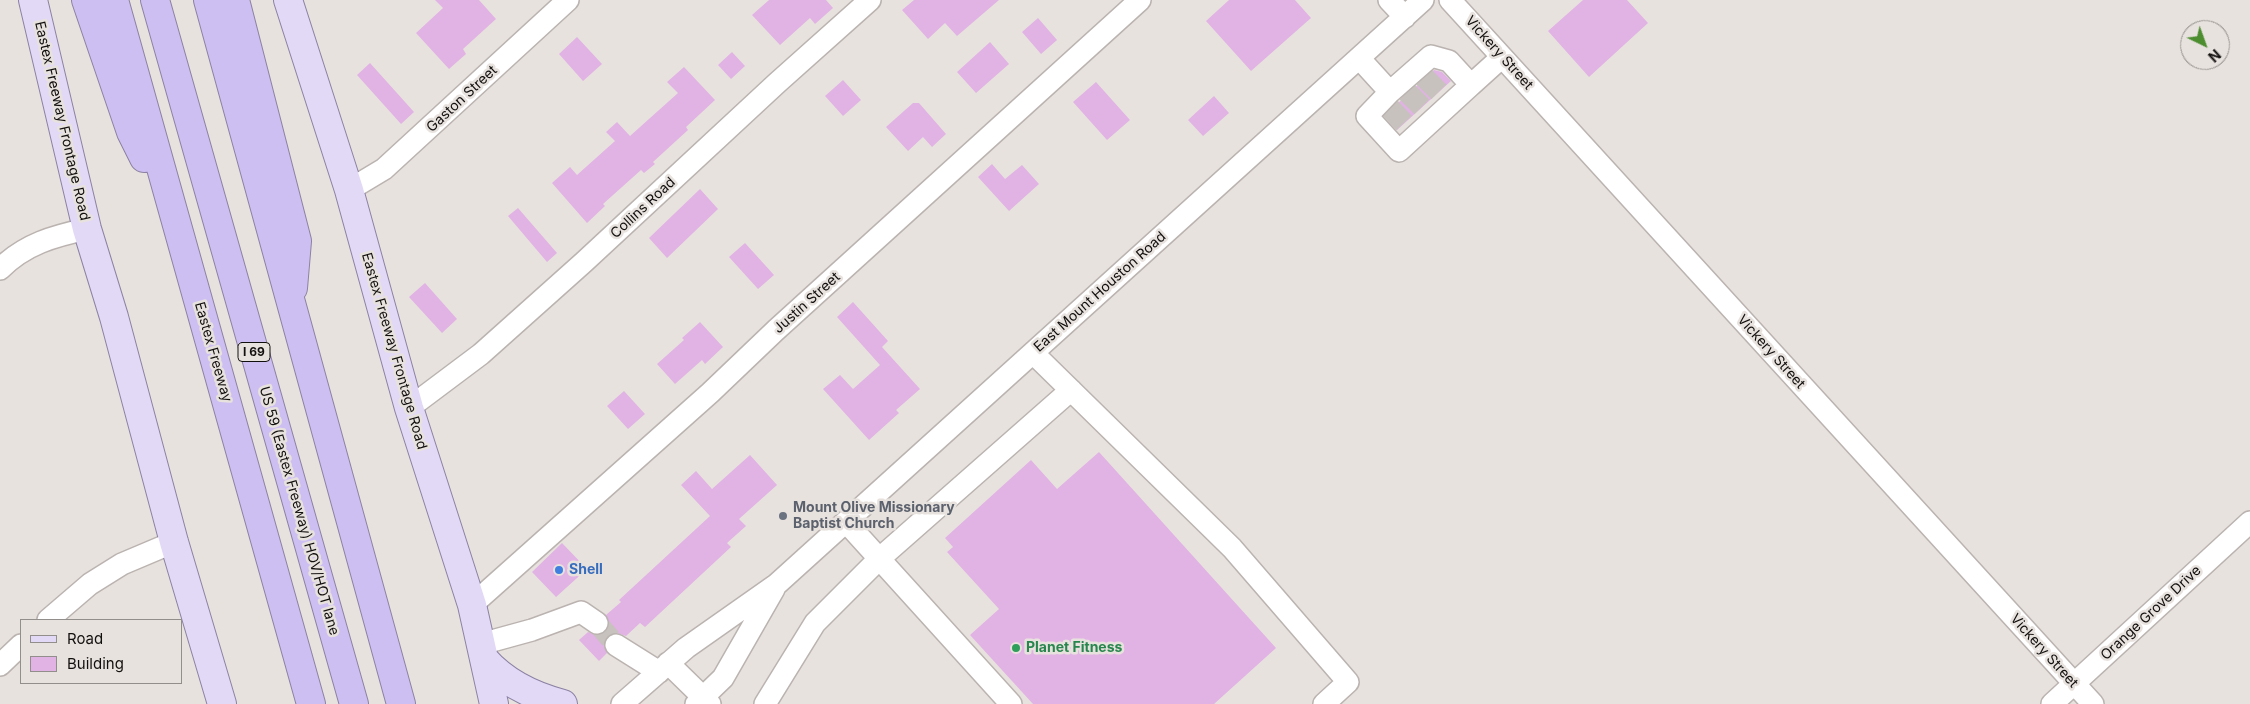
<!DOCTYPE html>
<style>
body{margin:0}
#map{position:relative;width:2250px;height:704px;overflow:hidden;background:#e8e2de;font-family:Inter,sans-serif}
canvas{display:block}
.legend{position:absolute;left:20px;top:619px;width:162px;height:65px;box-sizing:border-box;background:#e8e2de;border:1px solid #928e8b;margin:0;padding:6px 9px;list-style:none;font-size:15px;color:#12100f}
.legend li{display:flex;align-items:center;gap:10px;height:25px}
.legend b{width:25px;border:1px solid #928e8b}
.north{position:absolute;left:2180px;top:20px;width:50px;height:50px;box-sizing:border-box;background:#e8e2de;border:1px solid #928e8b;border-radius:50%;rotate:138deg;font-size:14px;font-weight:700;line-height:20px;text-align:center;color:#12100f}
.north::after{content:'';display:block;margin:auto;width:18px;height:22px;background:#4c8d2f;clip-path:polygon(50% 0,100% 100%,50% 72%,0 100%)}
</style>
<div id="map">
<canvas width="2250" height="704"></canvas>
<ul class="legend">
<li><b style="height:6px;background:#e2d9f7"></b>Road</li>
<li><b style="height:14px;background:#e1b2e4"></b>Building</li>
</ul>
<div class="north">N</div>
</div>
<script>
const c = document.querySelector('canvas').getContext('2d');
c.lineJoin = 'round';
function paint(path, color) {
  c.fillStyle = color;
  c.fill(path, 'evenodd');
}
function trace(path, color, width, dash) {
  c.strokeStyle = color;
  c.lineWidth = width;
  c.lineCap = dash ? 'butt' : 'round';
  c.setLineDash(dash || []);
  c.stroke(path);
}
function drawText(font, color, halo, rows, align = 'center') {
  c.font = font + ' Inter,sans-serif';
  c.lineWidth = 5;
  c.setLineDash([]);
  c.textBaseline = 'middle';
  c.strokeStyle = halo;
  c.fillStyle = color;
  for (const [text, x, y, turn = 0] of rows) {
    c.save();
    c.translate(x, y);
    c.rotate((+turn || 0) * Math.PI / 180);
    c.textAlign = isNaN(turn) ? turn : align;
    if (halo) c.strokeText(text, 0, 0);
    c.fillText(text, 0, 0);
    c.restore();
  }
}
const building = new Path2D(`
 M435,0H479L496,19L463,49L466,54L449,69L416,33L443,8Z
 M769,0H826L833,8L815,24L810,18L780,45L752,15Z
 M914,0H999L957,36L945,23L928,39L902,10Z
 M1229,0H1295L1311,18L1251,71L1206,21Z
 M1583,0H1627L1648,23L1589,77L1548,31Z
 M1038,18L1057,40L1041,54L1022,32Z
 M577,37L602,64L583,81L559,54Z
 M990,42L1009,64L976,93L957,72Z
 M732,52L745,66L731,79L718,65Z
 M370,63L414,112L401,124L357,75Z
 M684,67L715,100L686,127L688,130L653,162L655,164L644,173L641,170L603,204L605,206L587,223L552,183L570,167L577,175L615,141L606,132L617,122L630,136L678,93L667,82Z
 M1434,70L1442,72L1451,81L1397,130L1384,116Z
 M843,80L861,100L843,116L825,96Z
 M1096,82L1130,120L1107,140L1073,102Z
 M1214,96L1229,113L1203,136L1188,120Z
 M913,103H919L946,134L932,147L923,137L908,151L886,127Z
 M992,164L1005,179L1022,165L1039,184L1009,211L978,177Z
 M700,189L718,209L667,258L649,238Z
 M518,208L557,253L547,262L508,216Z
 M745,243L774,275L758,289L729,257Z
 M425,283L457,319L442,333L409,297Z
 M853,302L888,341L882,347L920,389L896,410L899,413L869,440L823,389L840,375L853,389L880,365L837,317Z
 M700,322L723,347L705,364L702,360L675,384L657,364L684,340L682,338Z
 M624,391L645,414L628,429L607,406Z
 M1099,452L1276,648L1214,704H1033L970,635L999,609L947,552L953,547L945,538L1031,460L1057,489Z
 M750,455L777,485L739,519L746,526L727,543L731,547L645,627L640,623L626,636L617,633L610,634L604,644L607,653L599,661L579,640L588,632L596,635L607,630L609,624L606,615L621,602L619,600L710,516L681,485L696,471L712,489Z
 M562,543L587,569L556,597L532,572Z`);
const minorTunnel = new Path2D(`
 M1424,77L1439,92
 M1407,92L1422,107
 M1390,108L1404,123
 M597,623L616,645`);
const minor = new Path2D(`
 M1389,0L1405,17
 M1450,0L2093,704
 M1359,58L1390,92L1431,56L1449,61L1471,85L1399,151L1367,116L1390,92
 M1471,85L1502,57
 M349,190L384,169L568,0
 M0,269C25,244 54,236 87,229
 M1033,353L1232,548L1348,682L1324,704
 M409,408L481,354L584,262L777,83L870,0
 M846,522L1011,704
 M472,605L710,393L776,330L1140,0
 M48,620L90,584L122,564L174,542
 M481,644L532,630L581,612L597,623
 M616,645L659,672
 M668,663L710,704
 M0,665L21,645
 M622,704L686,648L777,584L1423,0
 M696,704L723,678L774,589
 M765,704L815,623L879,559L1071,390
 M2052,704L2250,522`);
const major = new Path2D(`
 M33,0L87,229L114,317L174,542L222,704
 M288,0L349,190L409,408L472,605L494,704
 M484,659C505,683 532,696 563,704`);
const highway = new Path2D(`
 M86,0L131,132L144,158
 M114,0L311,704
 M155,0L354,704
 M208,0L401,704
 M235,0L297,241L293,288`);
const markers = [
 [783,516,5,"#6b7280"],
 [559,570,5,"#3f7fe0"],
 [1016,648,5,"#2e9e5b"]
];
const shields = [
 [254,352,32]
];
const shieldNames = [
 ["I 69",254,352]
];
const streetNames = [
 ["Vickery Street",1499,53,48],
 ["Gaston Street",462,99,-43],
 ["Eastex Freeway Frontage Road",62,121,77],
 ["Collins Road",643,208,-43],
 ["East Mount Houston Road",1100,292,-42],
 ["Justin Street",807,303,-42],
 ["Eastex Freeway Frontage Road",394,351,74],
 ["Eastex Freeway",213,352,74],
 ["Vickery Street",1771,352,48],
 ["US 59 (Eastex Freeway) HOV/HOT lane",299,511,74],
 ["Orange Grove Drive",2151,613,-43],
 ["Vickery Street",2044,651,48]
];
const worshipNames = [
 ["Mount Olive Missionary",793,508],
 ["Baptist Church",793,524]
];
const shopNames = [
 ["Shell",569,570]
];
const leisureNames = [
 ["Planet Fitness",1026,648]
];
paint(building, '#e1b2e4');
trace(minorTunnel, '#c8c2bf', 21, [21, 11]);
trace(minor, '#bab3b0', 24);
trace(major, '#8c82a3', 30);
trace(highway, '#8c82a3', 30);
trace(minor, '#fff', 21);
trace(major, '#e2d9f7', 28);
trace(highway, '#cebff2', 28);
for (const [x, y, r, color] of markers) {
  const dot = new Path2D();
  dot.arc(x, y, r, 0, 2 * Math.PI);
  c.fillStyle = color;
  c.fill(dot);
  trace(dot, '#e8e2de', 2);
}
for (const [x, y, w] of shields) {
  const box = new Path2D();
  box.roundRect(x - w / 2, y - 9.5, w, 19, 4);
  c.fillStyle = '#e8e2de';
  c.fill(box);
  trace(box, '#12100f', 1);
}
drawText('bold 12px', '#12100f', null, shieldNames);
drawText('14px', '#12100f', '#e8e2de', streetNames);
drawText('bold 14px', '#5b616d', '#e8e2de', worshipNames, 'left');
drawText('bold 14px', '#366cbe', '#e8e2de', shopNames, 'left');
drawText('bold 14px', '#27864d', '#e8e2de', leisureNames, 'left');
</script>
